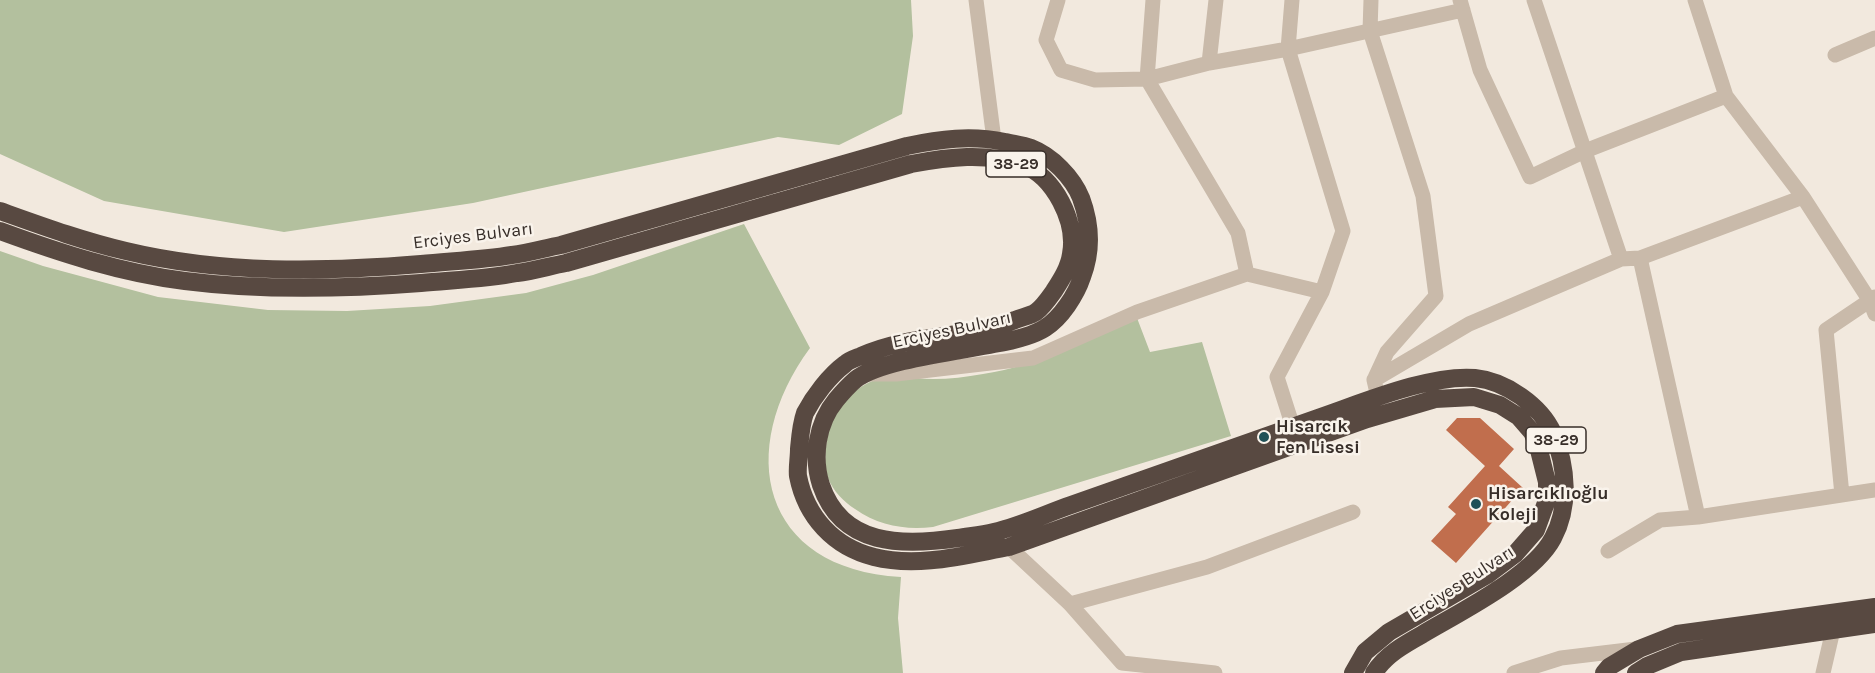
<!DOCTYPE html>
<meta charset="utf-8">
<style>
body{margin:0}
canvas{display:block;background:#f2e9de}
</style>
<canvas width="1875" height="673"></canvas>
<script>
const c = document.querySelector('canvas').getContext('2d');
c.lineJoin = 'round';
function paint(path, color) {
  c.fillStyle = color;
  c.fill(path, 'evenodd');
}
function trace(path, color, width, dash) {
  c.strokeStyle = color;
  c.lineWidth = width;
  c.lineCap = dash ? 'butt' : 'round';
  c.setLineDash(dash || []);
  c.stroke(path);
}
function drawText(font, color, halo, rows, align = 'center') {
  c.font = font + ' Karla,sans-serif';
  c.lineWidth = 5;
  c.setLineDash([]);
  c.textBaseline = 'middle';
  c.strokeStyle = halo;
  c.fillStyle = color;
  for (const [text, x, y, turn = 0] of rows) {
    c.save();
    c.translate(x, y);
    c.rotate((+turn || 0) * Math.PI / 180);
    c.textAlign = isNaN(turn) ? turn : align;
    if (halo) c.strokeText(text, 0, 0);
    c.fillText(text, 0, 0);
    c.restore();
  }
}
const green = new Path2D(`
 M0,0H911L913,36L902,114L839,145L778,137L473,203L284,232L104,201L0,154Z
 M744,224L810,348C735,450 760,569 901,577L898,618L903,673H0V251L43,266L158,297L268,310L347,311L430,306L526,293L593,275Z
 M1137,318L1150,352L1202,342L1231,436L933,527C905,530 879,526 855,509C844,502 833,491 828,478C822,462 827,427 836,412C843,400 857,388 870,382C889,373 912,379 933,379C950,379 966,377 983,374C1037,366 1087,339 1137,318Z`);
const building = new Path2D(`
 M1457,418H1480L1514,449L1499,466L1523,488L1456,563L1431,541L1456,514L1448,507L1485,466L1446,430Z`);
const street = new Path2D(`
 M976,0L994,140
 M1058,0L1046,40L1061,70L1095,80L1147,79L1209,63L1288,49L1463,10
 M1292,0L1288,49L1343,231L1322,292L1277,377L1293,427
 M1371,0L1370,31L1423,196L1436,296L1387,352L1374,380
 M1460,0L1480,70L1530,177L1585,151L1726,96
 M1534,0L1621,259
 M1695,0L1726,96L1803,197L1870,301L1875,314
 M1835,55L1875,38
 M1209,63L1216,0
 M1640,258L1698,517
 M1247,274L1322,292
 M870,374H896L1033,358L1137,312L1247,274L1238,233L1147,79L1153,0
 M1378,397L1374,380L1469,324L1621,259L1640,258L1803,197
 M1842,495L1826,330L1875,297
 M1009,547L1070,604L1122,663L1215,673
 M1608,551L1660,520L1698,517L1875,490
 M1070,604L1207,567L1353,512
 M1514,673L1561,658L1636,649
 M1823,673L1833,630`);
const highway = new Path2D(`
 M0,211C42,226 83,241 126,251C222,274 323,272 421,264C452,261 482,260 512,255C529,253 545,248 561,245L907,146C940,139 971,135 1005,142C1013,144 1023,145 1031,148C1052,156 1073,178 1081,198C1091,225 1092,251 1082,277C1076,295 1061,318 1045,328C1031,337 1011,341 994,344C960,351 880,360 855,380C848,386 841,394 836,400C817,423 812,457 821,485C842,547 903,546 958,538C970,536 982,535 994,532C1020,526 1045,514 1071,505C1153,476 1236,447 1318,418C1362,403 1430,374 1475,378C1506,381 1541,406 1553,433C1567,467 1570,506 1553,538C1533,576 1460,612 1423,634C1405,644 1385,655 1374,673
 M0,231C60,253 121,273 185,281C263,291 343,289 421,283C453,280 486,279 517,273C533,271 550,266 566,263L911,164C948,157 986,152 1023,165C1054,176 1077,222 1071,254C1069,268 1061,280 1054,291C1049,298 1043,307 1036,312C1030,316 1022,317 1015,320C966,339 909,334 861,356C856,358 849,360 845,364C829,376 814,396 805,413C801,424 800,438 799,449C799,458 797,468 798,476C806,517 834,547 874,557C918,568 965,555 1009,547L1367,419L1435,399L1474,397L1500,405L1519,417L1532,432L1538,446L1547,482V500L1536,530L1515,554L1487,575L1389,632L1365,652L1353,673
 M1604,673L1609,667L1639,649L1677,634L1875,607
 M1636,673L1647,666L1681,652L1875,624`);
const markers = [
 [1264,437,6,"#205157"],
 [1476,504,6,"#205157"]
];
const shields = [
 [1016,164,60],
 [1556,440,60]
];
const shieldNames = [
 ["38-29",1016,164],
 ["38-29",1556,440]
];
const streetNames = [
 ["Erciyes Bulvarı",473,236,-7],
 ["Erciyes Bulvarı",952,330,-12],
 ["Erciyes Bulvarı",1462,583,-33]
];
const poiNames = [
 ["Hisarcık",1276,427],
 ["Fen Lisesi",1276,448],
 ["Hisarcıklıoğlu",1488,494],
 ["Koleji",1488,515]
];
paint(green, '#b3c09e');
paint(building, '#c16e4d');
trace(street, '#c9baaa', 15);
trace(highway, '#584941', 18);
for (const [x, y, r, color] of markers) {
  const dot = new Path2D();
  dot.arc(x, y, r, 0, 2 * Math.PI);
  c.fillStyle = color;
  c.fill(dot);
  trace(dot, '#f9f3eb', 2);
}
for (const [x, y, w] of shields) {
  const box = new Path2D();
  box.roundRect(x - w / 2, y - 13, w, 26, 4.5);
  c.fillStyle = '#f9f3eb';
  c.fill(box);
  trace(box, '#372e29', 1.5);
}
drawText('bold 16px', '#372e29', null, shieldNames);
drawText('18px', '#372e29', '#f9f3eb', streetNames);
drawText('bold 18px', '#372e29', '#f9f3eb', poiNames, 'left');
</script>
